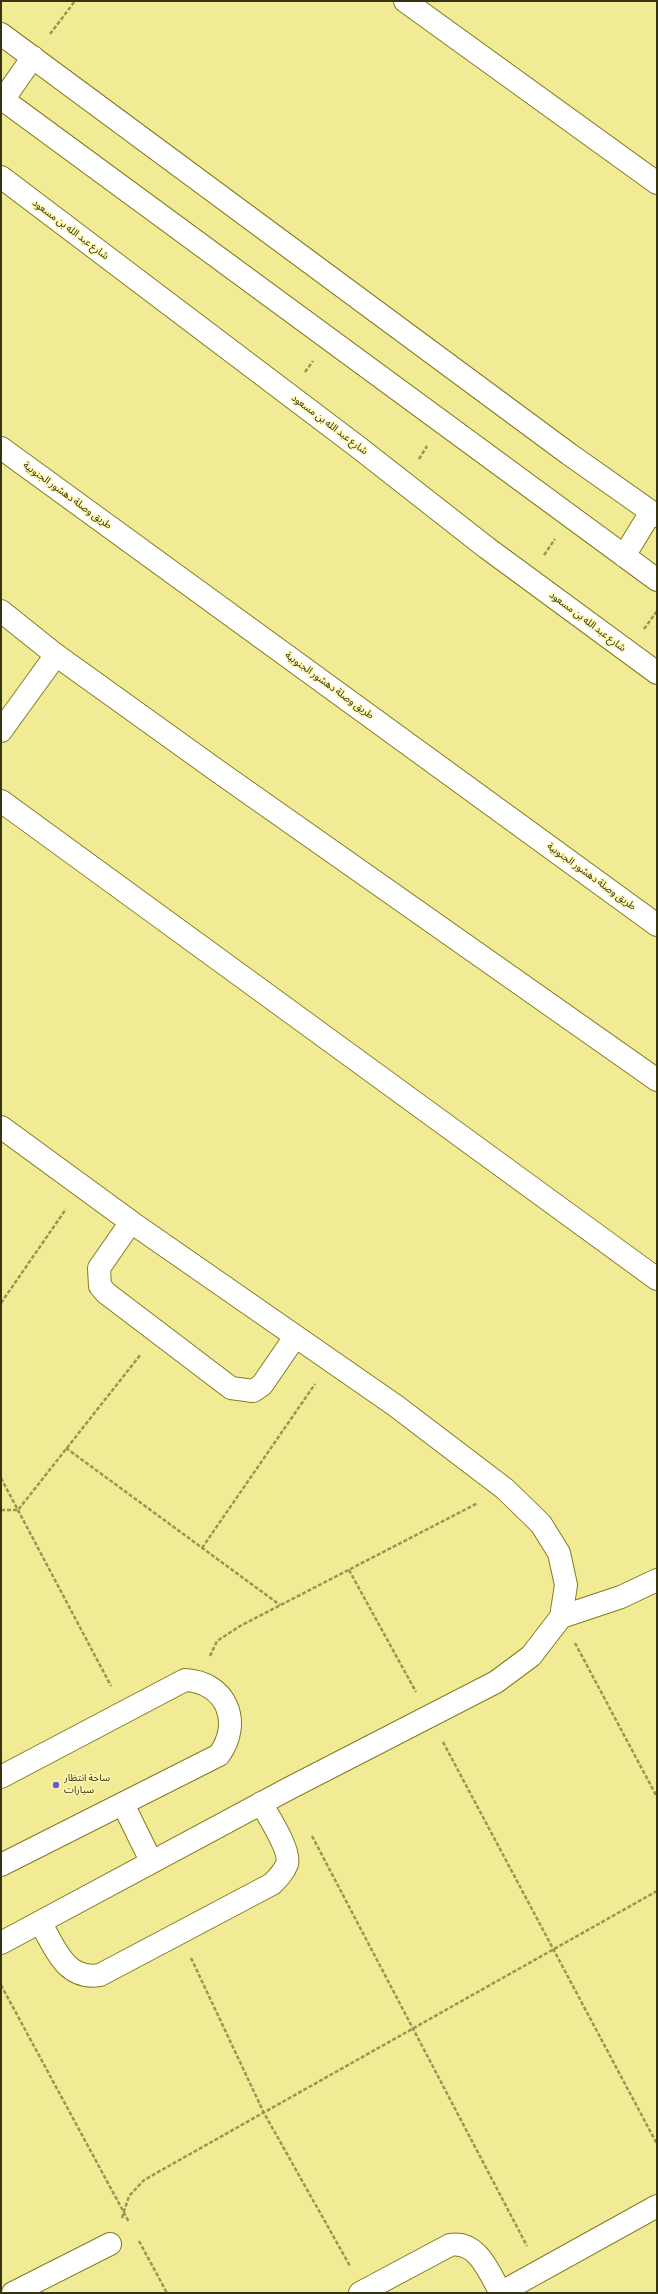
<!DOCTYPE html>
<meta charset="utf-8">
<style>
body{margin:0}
#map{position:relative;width:658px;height:2294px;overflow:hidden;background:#f2eb95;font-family:"Source Sans 3",sans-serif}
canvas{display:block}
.frame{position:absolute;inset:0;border:2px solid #36330f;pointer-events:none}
</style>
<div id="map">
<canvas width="658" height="2294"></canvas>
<div class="frame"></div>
</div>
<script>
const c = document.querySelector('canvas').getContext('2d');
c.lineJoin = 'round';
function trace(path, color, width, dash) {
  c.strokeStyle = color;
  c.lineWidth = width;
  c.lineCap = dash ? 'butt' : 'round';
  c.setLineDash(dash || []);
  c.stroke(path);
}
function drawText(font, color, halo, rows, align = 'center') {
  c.font = font + ' "Source Sans 3","Noto Sans Arabic",sans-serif';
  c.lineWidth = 3;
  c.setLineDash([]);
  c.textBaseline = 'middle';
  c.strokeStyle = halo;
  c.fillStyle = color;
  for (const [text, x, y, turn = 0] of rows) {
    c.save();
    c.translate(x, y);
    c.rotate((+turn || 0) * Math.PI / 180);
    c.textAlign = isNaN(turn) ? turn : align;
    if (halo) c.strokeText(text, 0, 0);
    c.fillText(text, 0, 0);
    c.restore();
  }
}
const path = new Path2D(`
 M50,34L75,1
 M305,372L313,361
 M419,459L427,446
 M544,555L555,539
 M644,629L657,611
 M1,1303L66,1209
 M66,1448L280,1605
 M1,1478L111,1686
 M1,1510H18L141,1354
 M202,1548L315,1384
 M349,1570L416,1692
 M575,1643L657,1797
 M210,1656L217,1641L240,1626L478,1503
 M443,1742L657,2144
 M312,1836L527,2246
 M191,1958L264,2113L350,2266
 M1,1985L129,2222
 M122,2218L129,2196L144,2180L657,1891
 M139,2241L167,2293`);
const minor = new Path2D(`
 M405,1L657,183
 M1,34L569,454L657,516
 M1,98L657,580
 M3,100L33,57
 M1,177L358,447L487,548L657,673
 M624,556L651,512
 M1,731L56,655
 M1,801L657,1279
 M1,1127L131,1222L396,1406L505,1489L541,1524L559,1553L566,1585L561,1617L531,1656L496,1682L288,1789L1,1943
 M131,1222L99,1268L100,1286L106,1293L231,1388L253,1391L262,1385L295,1337
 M561,1617L621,1597L657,1580
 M1,1777L185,1680C226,1682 243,1722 219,1755L1,1865
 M123,1804L151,1861
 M40,1922C55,1947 65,1981 100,1975L272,1884C278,1878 284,1872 287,1864C291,1850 268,1816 261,1803
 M13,2293L110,2244
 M360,2293L450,2245C478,2240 489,2273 501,2293
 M500,2293L657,2206`);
const highway = new Path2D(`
 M1,448L657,925
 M1,611L56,655L219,772L657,1080`);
const markers = [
 [56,1785,4,"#6959d3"]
];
const streetNames = [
 ["شارع عبد الله بن مسعود",70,230,37],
 ["شارع عبد الله بن مسعود",329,425,37],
 ["طريق وصلة دهشور الجنوبية",67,496,36],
 ["شارع عبد الله بن مسعود",587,622,37],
 ["طريق وصلة دهشور الجنوبية",329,686,36],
 ["طريق وصلة دهشور الجنوبية",591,877,36]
];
const poiNames = [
 ["ساحة انتظار",64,1779],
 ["سيارات",64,1791]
];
trace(minor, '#837b22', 24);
trace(highway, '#837b22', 24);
trace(path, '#9a9556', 2.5, [4, 2]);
trace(minor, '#fff', 22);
trace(highway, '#fff', 22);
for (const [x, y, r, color] of markers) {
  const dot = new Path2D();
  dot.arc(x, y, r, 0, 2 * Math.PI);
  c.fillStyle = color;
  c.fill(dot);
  trace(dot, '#fdf8b4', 1.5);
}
drawText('10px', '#36330f', '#fdf8b4', streetNames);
drawText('10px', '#36330f', '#fdf8b4', poiNames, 'left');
</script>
